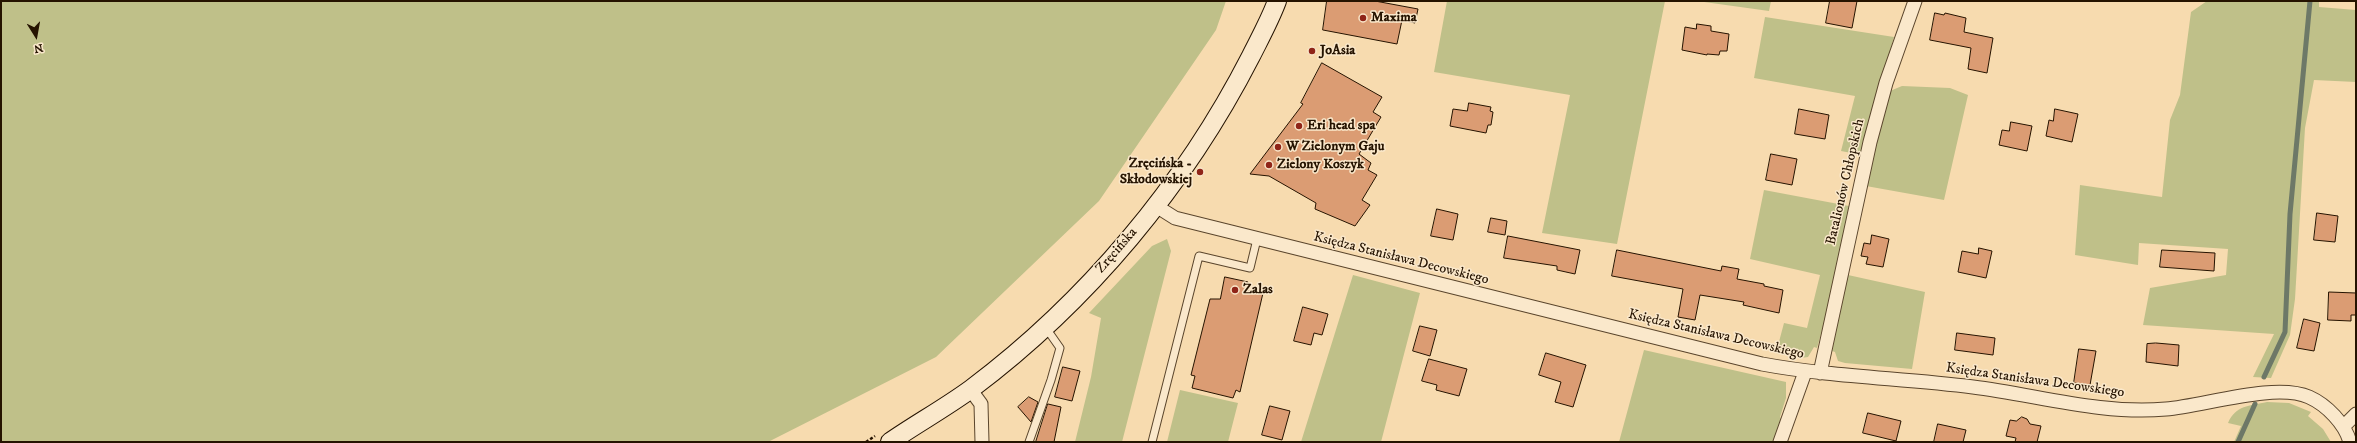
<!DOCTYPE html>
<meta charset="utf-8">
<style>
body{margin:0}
#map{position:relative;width:2357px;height:443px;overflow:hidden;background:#f7dbaf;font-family:"IM FELL DW Pica",serif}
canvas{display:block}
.frame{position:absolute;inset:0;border:2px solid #251300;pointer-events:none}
.north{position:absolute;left:16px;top:16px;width:40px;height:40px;-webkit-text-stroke:3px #fae8cb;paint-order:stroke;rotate:169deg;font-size:11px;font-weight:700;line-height:16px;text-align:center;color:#251300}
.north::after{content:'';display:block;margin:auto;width:14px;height:18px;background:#251300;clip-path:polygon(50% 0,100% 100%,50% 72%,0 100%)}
</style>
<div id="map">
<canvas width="2357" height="443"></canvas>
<div class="frame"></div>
<div class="north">N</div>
</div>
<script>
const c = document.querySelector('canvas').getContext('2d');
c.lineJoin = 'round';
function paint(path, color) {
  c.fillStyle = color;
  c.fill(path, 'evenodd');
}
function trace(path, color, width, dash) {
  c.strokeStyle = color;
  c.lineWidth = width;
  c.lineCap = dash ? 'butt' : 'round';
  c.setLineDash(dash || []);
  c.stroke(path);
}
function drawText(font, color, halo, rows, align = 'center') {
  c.font = font + ' "IM FELL DW Pica",serif';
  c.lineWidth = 3;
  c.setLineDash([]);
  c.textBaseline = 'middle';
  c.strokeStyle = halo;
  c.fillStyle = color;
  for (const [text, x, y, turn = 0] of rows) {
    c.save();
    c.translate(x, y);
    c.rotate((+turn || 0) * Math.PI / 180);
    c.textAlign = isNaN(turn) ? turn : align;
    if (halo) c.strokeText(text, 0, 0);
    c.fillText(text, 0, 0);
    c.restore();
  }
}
const green = new Path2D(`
 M1,1H1226L1216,30L1099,201L936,357L768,442H1Z
 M1447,1H1665L1617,244L1542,233L1570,95L1434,72Z
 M1697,1H1771L1769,11Z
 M2207,1H2319V7L2356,10V82L2314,80L2305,128L2295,299L2290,335L2271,378L2253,377L2274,334L2143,325L2150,288L2226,275L2228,249L2139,243L2138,265L2075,255L2080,185L2162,197L2170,120L2180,95L2191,12Z
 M1765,17L1894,37L1862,155L1841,151L1855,96L1754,78Z
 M1902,86L1950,88L1968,95L1944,200L1866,186L1890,91Z
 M1764,190L1849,206L1830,302L1817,348L1814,347L1808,357L1801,358L1776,353L1784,323L1807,328L1820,275L1750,259Z
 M1167,239L1171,251L1122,442H1075L1091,377L1101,318L1089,313L1152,246Z
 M1353,275L1420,293L1381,442H1301Z
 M1848,275L1925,292L1912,369L1845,363L1838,361L1835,352L1832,351Z
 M1644,350L1786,382V398L1780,417L1782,421L1773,442H1619Z
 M1180,390L1238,403L1228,442H1167Z
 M2267,402L2289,403L2311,412L2308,416L2323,429L2331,442H2234L2241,426L2228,423C2236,405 2249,406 2267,402Z`);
const stream = new Path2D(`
 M2264,377L2285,332L2290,214L2310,1
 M2238,442L2255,404`);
const building = new Path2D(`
 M1327,1H1375L1418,9L1415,23L1402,20L1397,44L1323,30Z
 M1830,1H1857L1852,28L1826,23Z
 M1935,13L1944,15L1945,13L1966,18L1964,32L1993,38L1987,73L1968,69L1971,48L1930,40Z
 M1697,24L1711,26V31L1729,34L1727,51H1720L1719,55L1707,54V55L1682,50L1685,27L1696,29Z
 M1322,63L1382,97L1373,112L1381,117L1359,154L1371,163L1368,170L1377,175L1362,200L1370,205L1355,226L1315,209L1316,203L1269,176L1250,174L1303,104L1301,103Z
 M1469,103L1491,107L1490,111L1493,112L1491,125H1488L1486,133L1450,126L1453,109L1467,111Z
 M1799,109L1829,115L1825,139L1795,134Z
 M2055,109L2078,114L2072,142L2046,136L2049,120L2053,121Z
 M2011,122L2032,126L2027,151L1999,145L2002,130L2009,131Z
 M1771,154L1797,159L1792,185L1766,180Z
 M1437,209L1458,214L1453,240L1431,236Z
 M2317,213L2338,216L2335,242L2314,240Z
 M1491,218L1507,221L1505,235L1488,232Z
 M1872,235L1889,239L1883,267L1866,264L1868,257L1861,256L1864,243L1870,244Z
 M1508,236L1580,250L1575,274L1557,270V266L1504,258Z
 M1979,248L1992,251L1986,278L1958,272L1962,251L1978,254Z
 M1617,250L1721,271L1722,266L1739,269L1737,279L1764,284V286L1783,290L1779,313L1743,305L1744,302L1700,295L1695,320L1678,317L1683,289L1612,276Z
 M2162,250L2215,253L2214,271L2160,267Z
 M1225,277L1248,282L1245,290L1263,293L1240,392L1236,390L1233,398L1192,388L1195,376L1191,375L1210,299H1220Z
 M2329,292L2356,293V315H2351V321L2328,320Z
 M1303,307L1328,314L1322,335L1314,333L1311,345L1294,341Z
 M2304,319L2320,323L2314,351L2297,348Z
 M1420,326L1437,330L1430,356L1413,351Z
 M1957,333L1995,338L1993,355L1955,350Z
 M2156,343L2179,345L2178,366L2146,362L2147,344Z
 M2079,349L2096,351L2090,385L2074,383Z
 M1546,353L1586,365L1573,407L1555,402L1561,382L1539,375Z
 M1429,359L1467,369L1459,396L1436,390L1437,385L1422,381Z
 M1063,367L1080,371L1072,401L1055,397Z
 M1029,397L1038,402L1031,422L1018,407Z
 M1048,404L1061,407L1054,442H1036Z
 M1270,406L1290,411L1282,440L1262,435Z
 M1868,413L1901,421L1896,441L1863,433Z
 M2022,417L2027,419L2030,424L2041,426L2037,442H2015L2016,438L2006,436L2010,420L2016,421Z
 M1938,424L1966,430L1963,442H1934Z`);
const path = new Path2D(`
 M866,442L875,436`);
const lane = new Path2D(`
 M1029,442L1051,380L1060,348L1046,328
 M1152,442L1199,256L1250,268L1257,239`);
const street = new Path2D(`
 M1156,206L1175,218L1762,364C1832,377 1903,378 1973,387C2037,395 2102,415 2166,409C2204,406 2275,382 2309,397C2327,405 2345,424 2350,442
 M1820,373L1870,142L1886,83L1915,1
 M970,389L981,404L982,442
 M2343,427L2356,414
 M1780,442L1805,372`);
const secondary = new Path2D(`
 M890,442C916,424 945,408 971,389C1087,302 1185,185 1251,56C1260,38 1270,20 1277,1`);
const markers = [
 [1363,18,4,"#8f2418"],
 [1312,51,4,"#8f2418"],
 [1299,126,4,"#8f2418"],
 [1278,147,4,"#8f2418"],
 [1269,165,4,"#8f2418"],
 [1200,172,4,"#8f2418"],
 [1235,290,4,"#8f2418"]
];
const poiNames = [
 ["Maxima",1371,18],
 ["JoAsia",1320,51],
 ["Eri head spa",1307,126],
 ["W Zielonym Gaju",1286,147],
 ["Zręcińska -",1192,164,"right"],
 ["Skłodowskiej",1192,180,"right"],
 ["Zielony Koszyk",1277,165],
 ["Zalas",1243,290]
];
const streetNames = [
 ["Batalionów Chłopskich",1846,182,-77],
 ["Zręcińska",1117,251,-49],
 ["Księdza Stanisława Decowskiego",1401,259,14],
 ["Księdza Stanisława Decowskiego",1716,335,13],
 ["Księdza Stanisława Decowskiego",2035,381,8]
];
paint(green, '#bfc089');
trace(stream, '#6d7867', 5);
paint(building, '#db9c73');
trace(building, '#251300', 1);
trace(lane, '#5a452c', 9);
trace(street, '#5a452c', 15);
trace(secondary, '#251300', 20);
trace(path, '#251300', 2.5, [3, 2]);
trace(lane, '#fae8cb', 7);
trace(street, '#fae8cb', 13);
trace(secondary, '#fae8cb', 18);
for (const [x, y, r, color] of markers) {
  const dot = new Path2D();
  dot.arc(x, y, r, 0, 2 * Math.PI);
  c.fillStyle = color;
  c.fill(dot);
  trace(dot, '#fae8cb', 1.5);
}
drawText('bold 14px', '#251300', '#fae8cb', poiNames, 'left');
drawText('14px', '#251300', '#fae8cb', streetNames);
</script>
